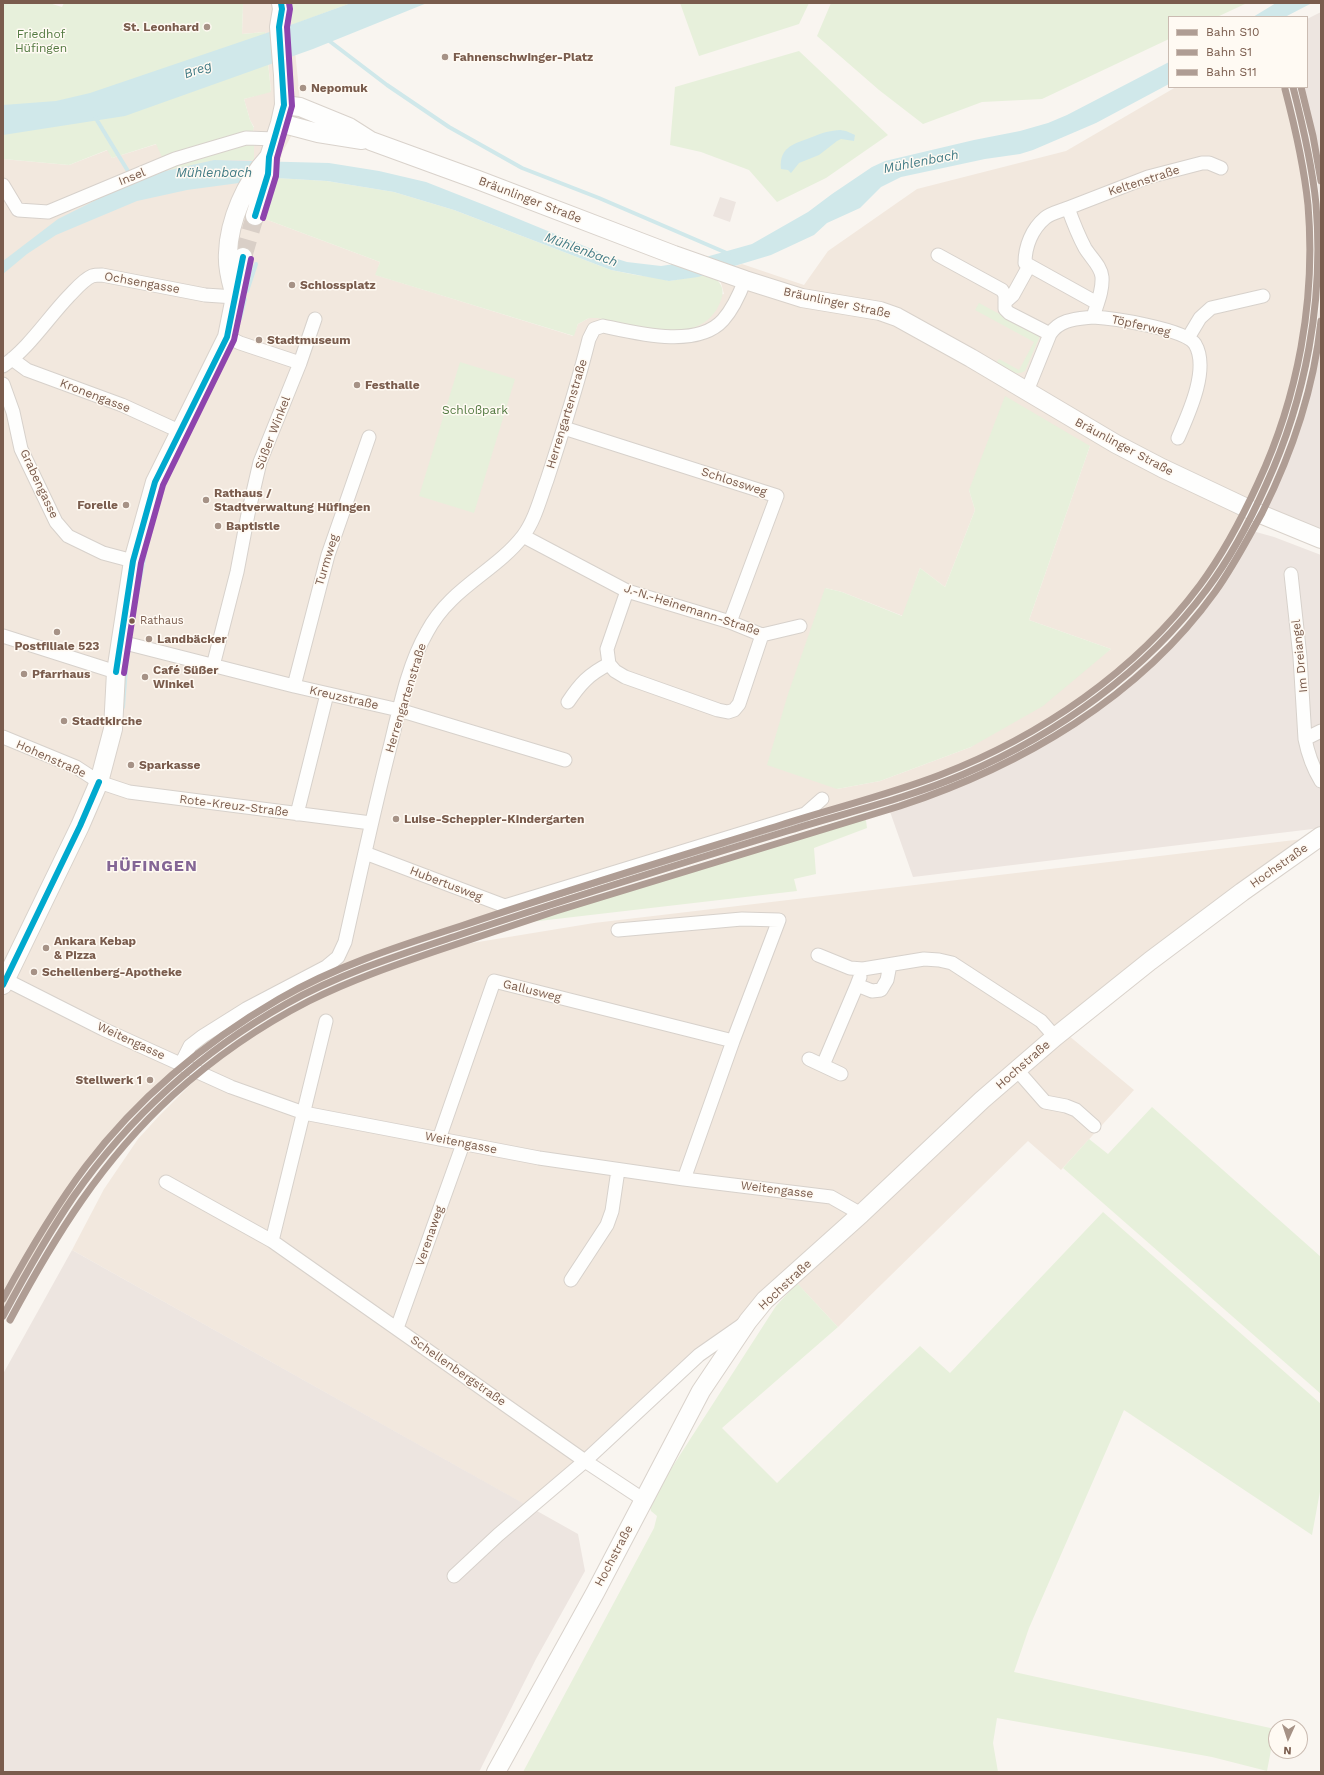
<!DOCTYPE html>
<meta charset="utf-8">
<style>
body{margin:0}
#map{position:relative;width:1324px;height:1775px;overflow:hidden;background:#f9f5f0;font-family:"Work Sans",sans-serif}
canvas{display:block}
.frame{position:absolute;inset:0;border:4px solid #7a5c4d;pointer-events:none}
.legend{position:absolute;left:1168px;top:16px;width:140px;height:72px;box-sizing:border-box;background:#fffaf3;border:1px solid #cabbb1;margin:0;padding:5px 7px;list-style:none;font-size:12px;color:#7a5c4d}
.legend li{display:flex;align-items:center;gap:8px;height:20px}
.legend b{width:20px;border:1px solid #cabbb1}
.north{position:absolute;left:1268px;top:1719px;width:40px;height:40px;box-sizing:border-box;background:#fffaf3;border:1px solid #cabbb1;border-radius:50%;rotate:183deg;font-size:11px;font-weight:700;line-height:16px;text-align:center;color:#7a5c4d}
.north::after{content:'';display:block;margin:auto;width:14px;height:18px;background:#a69286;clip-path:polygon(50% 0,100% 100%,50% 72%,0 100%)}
</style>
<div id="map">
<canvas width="1324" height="1775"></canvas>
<div class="frame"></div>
<ul class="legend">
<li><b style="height:5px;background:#af9d94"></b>Bahn S10</li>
<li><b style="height:5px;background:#af9d94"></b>Bahn S1</li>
<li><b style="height:5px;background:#af9d94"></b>Bahn S11</li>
</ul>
<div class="north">N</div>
</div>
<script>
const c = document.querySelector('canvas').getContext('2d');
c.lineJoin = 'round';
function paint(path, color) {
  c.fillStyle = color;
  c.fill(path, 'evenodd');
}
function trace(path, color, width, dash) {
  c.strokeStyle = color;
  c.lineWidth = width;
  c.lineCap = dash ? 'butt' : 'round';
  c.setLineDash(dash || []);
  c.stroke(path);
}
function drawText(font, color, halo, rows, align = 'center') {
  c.font = font + ' "Work Sans",sans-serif';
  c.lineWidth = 3;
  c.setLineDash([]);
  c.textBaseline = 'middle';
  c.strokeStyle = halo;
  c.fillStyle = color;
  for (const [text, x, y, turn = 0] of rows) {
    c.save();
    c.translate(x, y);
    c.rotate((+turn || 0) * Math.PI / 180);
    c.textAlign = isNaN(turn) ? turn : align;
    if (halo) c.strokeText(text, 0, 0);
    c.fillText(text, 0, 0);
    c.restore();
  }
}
const residential = new Path2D(`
 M243,3H290L298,80L300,102L295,129L282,153L277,181L265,219L380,262L376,275L573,336L578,324L589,318H598L724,294L721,283L718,279L708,274L742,264L804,285L828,251L917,189L1066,151L1176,87H1287L1303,151L1311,222V266L1303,347L1287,412L1266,471L1240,522L1203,585L1181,612L1128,665L1073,708L1022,740L953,772L868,801L484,921L396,950L341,972L260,1013L212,1044L195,1058L159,1088L111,1138L71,1187L74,1190L30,1262L3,1310V159L69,165L108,150L112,158L157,144L214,160H253L254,141L253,129L254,127L250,120L244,99L271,91L265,32L242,34ZM1090,446L1029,620L1111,649L971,747L880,781L837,789L825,588L842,592L903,616L920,568L945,587L975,510L969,490Z
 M1320,837L1068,1035L1134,1090L1061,1170L1028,1141L838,1327L792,1278L531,1508L72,1250L104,1189L138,1139L159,1116L221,1054L239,1039L294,1006L348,981L400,961L427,953L472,943L594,923Z`);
const industrial = new Path2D(`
 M1321,12V208L1314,151L1299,87H1307V19Z
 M720,197L736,202L730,222L713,216Z
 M1321,297V530L1262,505L1278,475L1300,415L1309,381Z
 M1249,530L1274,537L1321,555V828L913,877L888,806L959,781L991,766L1049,737L1081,717L1111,695L1167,644L1189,619L1213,591Z
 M72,1250L578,1534L585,1571L536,1659L479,1772H3V1374Z`);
const green = new Path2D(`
 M9,3H49L62,7L64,3H243L242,34L265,32L271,92L244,99L250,120L254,128L253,129L254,141V160H214L168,170L156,144L112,158L107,150L69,165L3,159V4Z
 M290,3H351L292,25Z
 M680,3H809L799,24L699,56Z
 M831,3H1245V4L1217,17H1169V39L1042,99L982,102L923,124L879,90L817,36Z
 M799,51L888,135L826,178L777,202L749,170L701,152L670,145L675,87Z
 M278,178L327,181L394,192L454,210L611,270L636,275L659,278L669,281L708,274C719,280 726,287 721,300C703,350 636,326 598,318H589L578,324L574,336L375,275L380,262L265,219Z
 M979,303L1040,336L1025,371C1014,377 1006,369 996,363L999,359L1019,370L1034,342L975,310Z
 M460,362L515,379L474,513L419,496Z
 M1005,396L1090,446L1029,620L1111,649L1043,706L971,747L880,781L837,789L767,765L788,694L825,588L842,592L902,616L920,568L945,587L975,510L969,490Z
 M865,813L867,828L814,848L816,874L794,879L797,891L513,924Z
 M1152,1107L1321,1257V1394L1063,1168L1089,1139L1108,1154Z
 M1103,1212L1321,1404V1486L1312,1535L1124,1410L1029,1628L1014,1672L1275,1729L1267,1771L1212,1757L997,1718L993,1743L998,1772H523L654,1528L657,1516L651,1511L649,1503L776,1306L797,1283L838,1327L722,1428L777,1483L920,1346L950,1373Z`);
const water = new Path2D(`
 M351,3H427L313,49L125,116L3,135V105L56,101L90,93L296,23Z
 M1276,3H1312L1285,17H1253Z
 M1169,62V84L1096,123L1033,150L1020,154L985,159L901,177L881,187L860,208L827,223L814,235L771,255L698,277L669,281L611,270L454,210L394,192L327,181L276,178L187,190L137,201L56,235L27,254L3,274V261L58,219L112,192L161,172L214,160L329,163L379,171L426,182L487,206L611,257L627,262L661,266L688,262L752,244L808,212L832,194L872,167L885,161L974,140L1020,131L1048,123L1067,115Z
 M840,130L846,131L855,135L854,141L841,139L837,141L819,155L799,163L791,173L788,170L781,169C779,149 792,144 807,139C820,134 825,131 840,130Z`);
const stream = new Path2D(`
 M328,40L387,85L449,127L522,168L599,198L729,254
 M95,117L131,176
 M247,291L256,264
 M240,319L245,299
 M137,595L146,548
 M123,707L127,656`);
const secondaryTunnel = new Path2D(`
 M243,257L255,216`);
const street = new Path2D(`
 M3,185L18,210L48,212L175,159L246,138L276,139
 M1068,208L1148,177L1202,163H1209L1221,168
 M938,255L1002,290L1005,295V309L1009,313L1050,334
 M1005,302L1013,295L1029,266
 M1093,317C1112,318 1185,329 1195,344C1210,369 1188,415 1178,438
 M227,337L240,343L300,363
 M1188,338L1200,318L1211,308L1263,296
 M12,359L27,370L122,405L179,431
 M3,366C29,348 47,319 69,296C76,289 83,280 92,276C95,275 99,275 102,275L205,295L235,297
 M3,384L13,412L21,449L56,522L68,536L103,553L133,561
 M1027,391L1050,334C1060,319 1076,319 1093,317C1097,304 1103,291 1102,277C1101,266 1091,258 1085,248C1078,235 1073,222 1068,208C1061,211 1051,213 1045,218C1032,229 1025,246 1025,263L1097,303
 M564,428L777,496L730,622
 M523,536L627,591L730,622L762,635L800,626
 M1291,574L1300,657L1305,739C1308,754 1313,768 1321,781
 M3,636L116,672
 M121,642L294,686L399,710L565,760
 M609,664L615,671L625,677L718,710L728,712L734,710L739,704L762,635
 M213,666L237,572L248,514L260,462L300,363L315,319
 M294,686L328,555L369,437
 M568,702C580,684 589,674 609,664L607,649L627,591
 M3,737L76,767L99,782L129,792L371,823
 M1305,739L1321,731
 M297,814L327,694
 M365,853L505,906L805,814L822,799
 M618,930L742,919L779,920L733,1041
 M818,955L850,968L863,969L924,959L939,960L952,963L1041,1021L1055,1037
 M860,977L857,985L872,991L881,990L887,980L890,965
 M6,980L103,1029L231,1087L304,1113L539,1158L684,1179L831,1197L861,1214
 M809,1059L841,1074
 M181,1064L190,1046L203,1036L246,1009L326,967L338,957L345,942C360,875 374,809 391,743C400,706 408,665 427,632C450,588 495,572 523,536C535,520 540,499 547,480C562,434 577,387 589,339L594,329L603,326C636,333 697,349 723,320C732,310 740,293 745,280
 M823,1065L857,985
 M1017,1070L1045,1102L1066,1106L1076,1110L1094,1126
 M439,1139L494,981L733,1041L684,1179
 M166,1182L272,1241L585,1461L644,1500
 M272,1241L326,1021
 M571,1280L607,1225L612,1211L618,1170
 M397,1328L463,1144
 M454,1576L498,1535L585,1461L699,1355L742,1325`);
const secondary = new Path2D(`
 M284,105L300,107L349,127L371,141L478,180L674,255L745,280L802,298L880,311L897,317L971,358L1116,444L1162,468L1253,511L1321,539
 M280,123L318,133L362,140
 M255,216L268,174L269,157L280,123L284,105L283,75L279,27L282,9L281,3
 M233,289C230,278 227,265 228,253C229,220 246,182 268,158
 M3,985L80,826L99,782L113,729L116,672L133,561L155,482L227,337L243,257
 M496,1772L595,1593L701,1391L748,1321L765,1300L861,1214L982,1100L1055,1037L1150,961L1242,892L1321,836`);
const bus1 = new Path2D(`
 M255,216L268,174L269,157L284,105L279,27L282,9L281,3
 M116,672L133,561L155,482L227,337L243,257
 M3,985L80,826L99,782`);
const bus2 = new Path2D(`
 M263,218L276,176L277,158L292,106L287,27L290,9L289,3
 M124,673L141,563L163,485L234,340L251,259`);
const rail1 = new Path2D(`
 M3,1316C25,1275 48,1234 74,1196C129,1117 202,1051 286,1004C341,973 402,954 462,934C569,898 676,865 784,832C844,813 906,799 964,774C1058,734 1146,671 1207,589C1231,557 1250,521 1266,485C1306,398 1324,300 1316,204C1312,164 1303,126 1293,87`);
const rail2 = new Path2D(`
 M1301,87L1313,136L1321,181
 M10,1320C55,1236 102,1160 173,1095C214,1058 260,1026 309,1001C351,980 395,965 439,950C478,937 517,924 556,911C671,875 786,841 900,806C1021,766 1139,698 1215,592C1233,567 1247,540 1262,513C1292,453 1314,388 1321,321`);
const rail3 = new Path2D(`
 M3,1299C28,1253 55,1207 86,1166C138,1098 205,1042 279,999C336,966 399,946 461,926C567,890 674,858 781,825C834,808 888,795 940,775C1041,736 1135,672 1200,585C1223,554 1242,518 1258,483C1298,397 1316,300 1308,205C1304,166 1295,127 1285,89`);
const markers = [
 [207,27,4,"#a69286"],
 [445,57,4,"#a69286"],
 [303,88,4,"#a69286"],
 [292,285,4,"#a69286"],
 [259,340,4,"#a69286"],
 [357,385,4,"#a69286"],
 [206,500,4,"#a69286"],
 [126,505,4,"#a69286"],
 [218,526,4,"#a69286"],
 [132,621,3.5,"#7a5c4d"],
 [57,632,4,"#a69286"],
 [149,639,4,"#a69286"],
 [24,674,4,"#a69286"],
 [145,677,4,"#a69286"],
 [64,721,4,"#a69286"],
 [131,765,4,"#a69286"],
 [396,819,4,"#a69286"],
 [46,948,4,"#a69286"],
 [34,972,4,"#a69286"],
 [150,1080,4,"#a69286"]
];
const busNames = [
 ["Rathaus",140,621]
];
const poiNames = [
 ["St. Leonhard",199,27,"right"],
 ["Fahnenschwinger-Platz",453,57],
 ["Nepomuk",311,88],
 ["Schlossplatz",300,285],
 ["Stadtmuseum",267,340],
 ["Festhalle",365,385],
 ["Rathaus /",214,493],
 ["Stadtverwaltung Hüfingen",214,507],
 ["Forelle",118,505,"right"],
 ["Baptistle",226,526],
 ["Landbäcker",157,639],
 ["Postfiliale 523",57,646,"center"],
 ["Café Süßer",153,670],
 ["Winkel",153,684],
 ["Pfarrhaus",32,674],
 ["Stadtkirche",72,721],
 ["Sparkasse",139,765],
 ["Luise-Scheppler-Kindergarten",404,819],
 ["Ankara Kebap",54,941],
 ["& Pizza",54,955],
 ["Schellenberg-Apotheke",42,972],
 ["Stellwerk 1",142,1080,"right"]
];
const parkNames = [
 ["Friedhof",41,34],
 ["Hüfingen",41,48],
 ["Schloßpark",475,410]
];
const streetNames = [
 ["Insel",132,177,-22],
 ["Keltenstraße",1144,181,-18],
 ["Bräunlinger Straße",530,200,21],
 ["Ochsengasse",142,283,10],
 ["Bräunlinger Straße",837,303,12],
 ["Töpferweg",1141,326,13],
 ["Kronengasse",95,396,21],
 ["Herrengartenstraße",567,414,-73],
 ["Süßer Winkel",273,433,-69],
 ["Bräunlinger Straße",1124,447,28],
 ["Schlossweg",734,482,18],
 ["Grabengasse",39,484,65],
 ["Turmweg",327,560,-73],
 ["J.-N.-Heinemann-Straße",692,610,18],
 ["Im Dreiangel",1300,656,-96],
 ["Kreuzstraße",344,698,13],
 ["Herrengartenstraße",406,698,-73],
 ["Hohenstraße",51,759,24],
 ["Rote-Kreuz-Straße",234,806,7],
 ["Hochstraße",1279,866,-35],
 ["Hubertusweg",446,884,21],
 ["Gallusweg",532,991,14],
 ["Weitengasse",131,1041,25],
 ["Hochstraße",1023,1065,-41],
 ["Weitengasse",461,1143,11],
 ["Weitengasse",777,1190,7],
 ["Verenaweg",430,1236,-71],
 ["Hochstraße",785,1285,-43],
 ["Schellenbergstraße",458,1371,35],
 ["Hochstraße",614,1556,-62]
];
const waterNames = [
 ["Breg",198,70,-20],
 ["Mühlenbach",921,162,-11],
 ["Mühlenbach",214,173],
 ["Mühlenbach",581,250,20]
];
const districtNames = [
 ["HÜFINGEN",152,866]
];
paint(residential, '#f2e8de');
paint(industrial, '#ede5e0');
paint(green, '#e7f0db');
paint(water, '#d0e8ea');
trace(stream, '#d0e8ea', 4);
trace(secondaryTunnel, '#d9cfc7', 18, [18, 9]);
trace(street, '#d7d1cb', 15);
trace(secondary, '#d9d2cb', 20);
trace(street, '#fefefd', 13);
trace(secondary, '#fefefd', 18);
trace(bus1, '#00a9ce', 6);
trace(bus2, '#8e44ad', 6);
trace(rail1, '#af9d94', 7);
trace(rail2, '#af9d94', 7);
trace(rail3, '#af9d94', 7);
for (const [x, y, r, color] of markers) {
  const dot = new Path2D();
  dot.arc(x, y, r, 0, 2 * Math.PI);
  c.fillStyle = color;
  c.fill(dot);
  trace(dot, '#fffaf3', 1.5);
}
drawText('11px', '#7a5c4d', '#fffaf3', busNames, 'left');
drawText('bold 12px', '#7a5c4d', '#fffaf3', poiNames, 'left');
drawText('12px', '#537a41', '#fffaf3', parkNames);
drawText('12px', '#7a5c4d', '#fffaf3', streetNames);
drawText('italic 13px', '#437c86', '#fffaf3', waterNames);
c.letterSpacing = '1px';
drawText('bold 16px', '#846695', '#fffaf3', districtNames);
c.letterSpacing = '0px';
</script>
